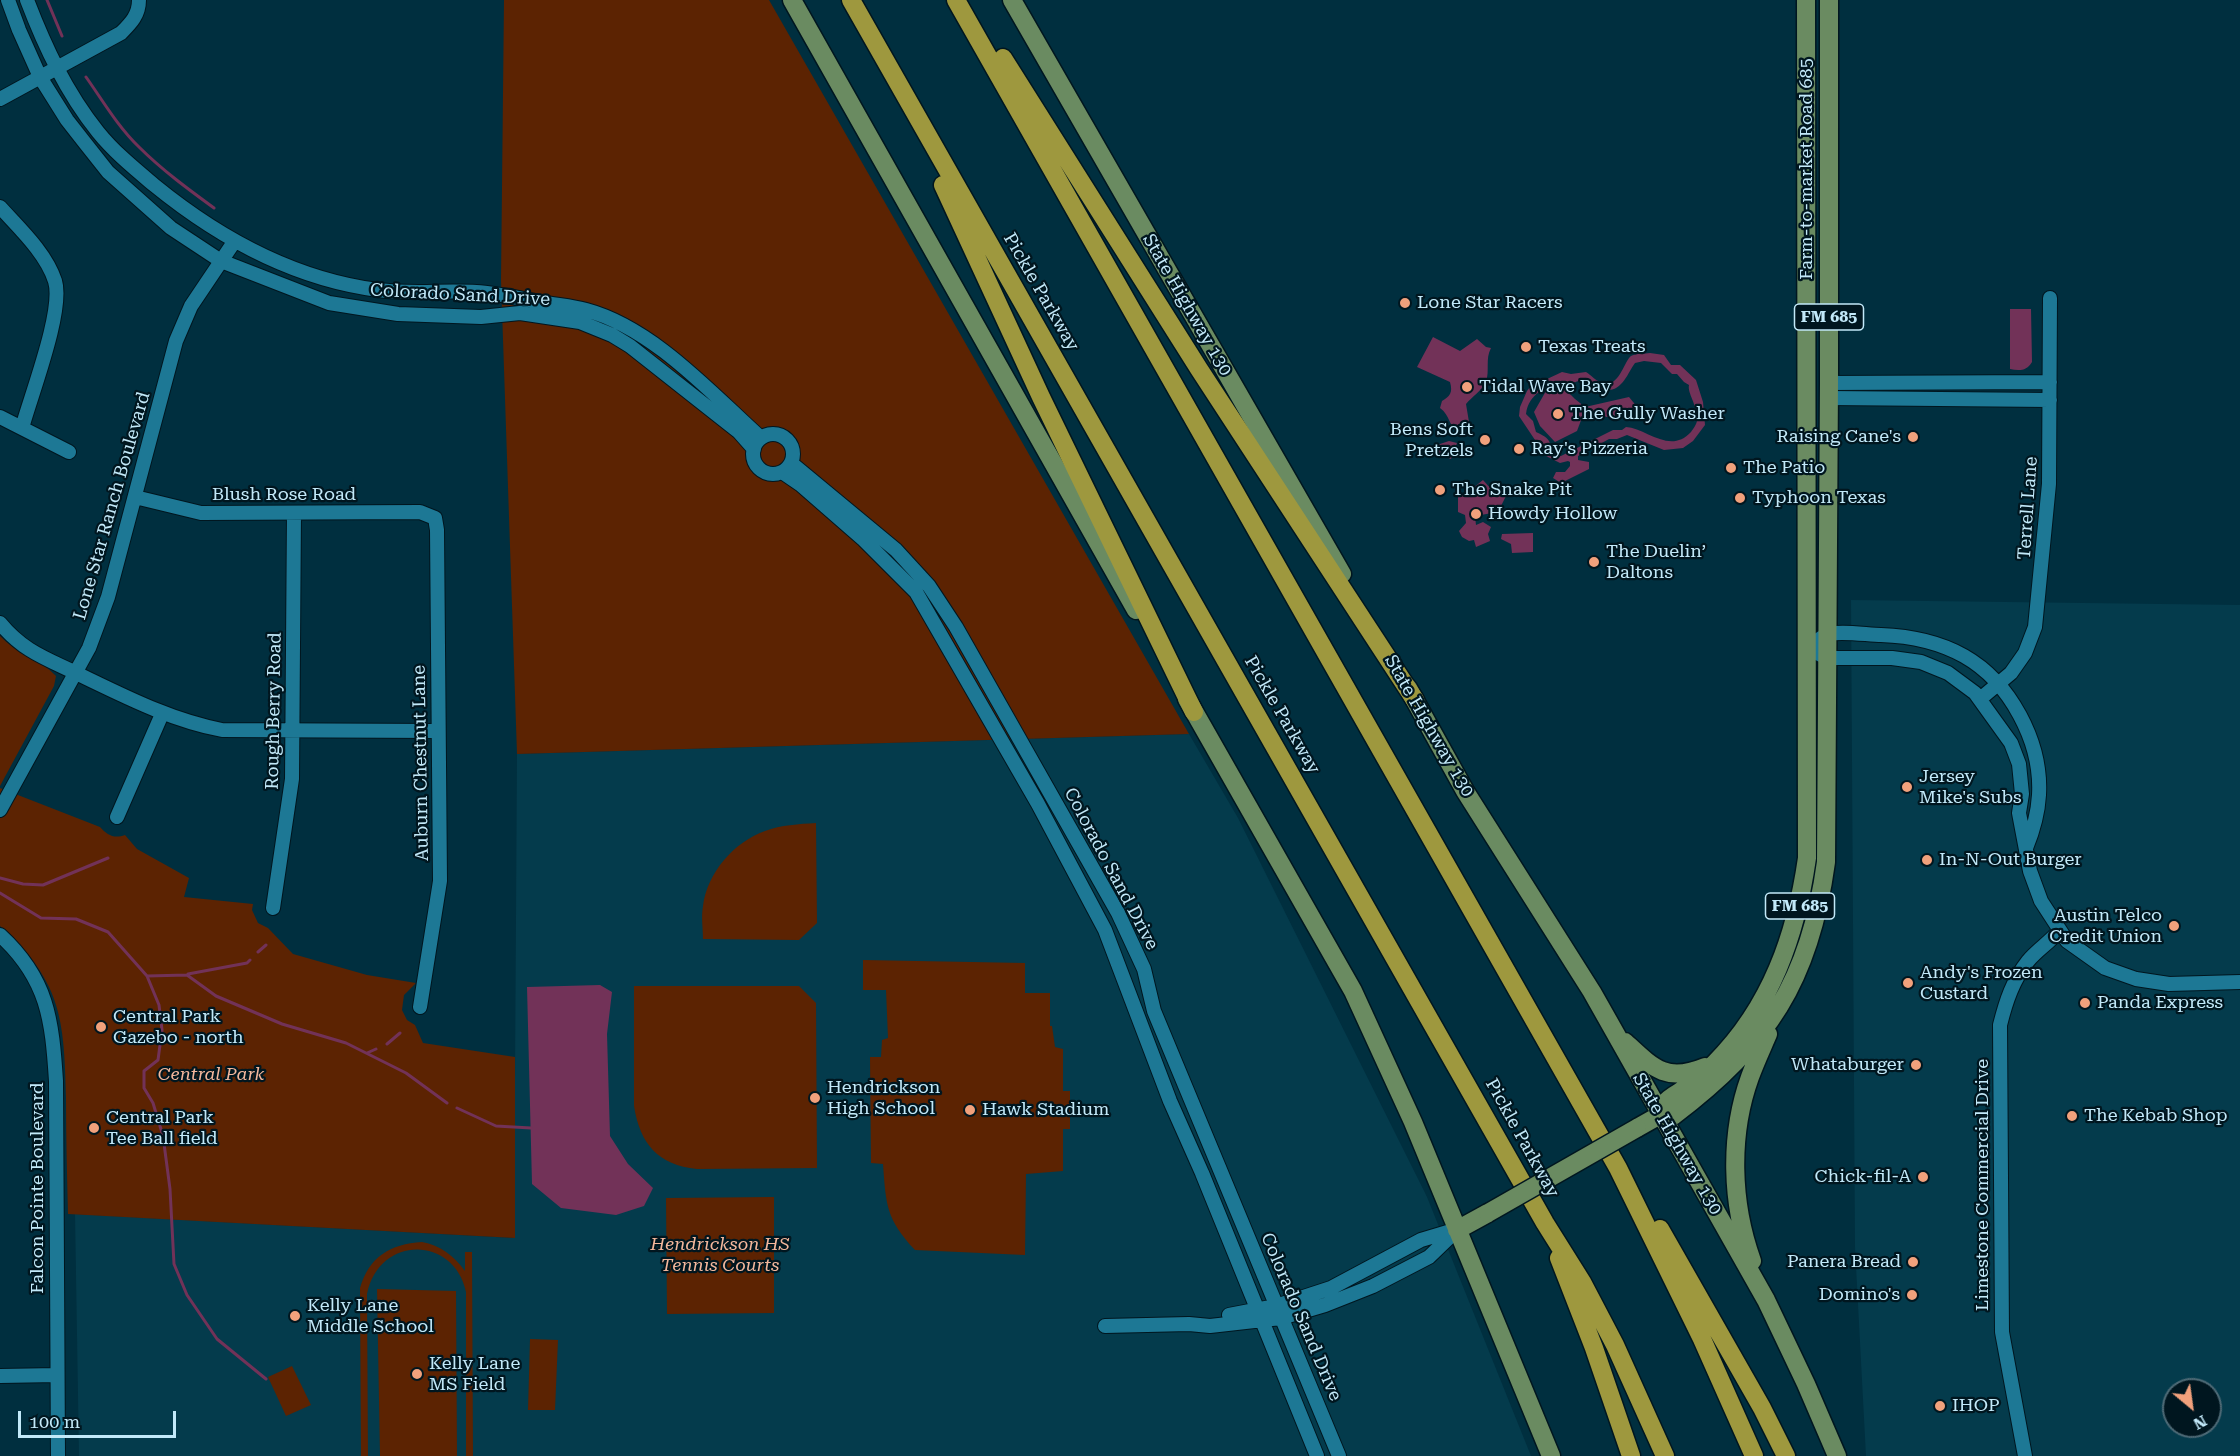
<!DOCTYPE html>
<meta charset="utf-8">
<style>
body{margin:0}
#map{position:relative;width:2240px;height:1456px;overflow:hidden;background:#002f3f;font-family:"Roboto Serif",serif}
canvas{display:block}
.north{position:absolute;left:2162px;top:1378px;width:60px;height:60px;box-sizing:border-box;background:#00161f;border:2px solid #4e6a76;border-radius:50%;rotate:151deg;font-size:16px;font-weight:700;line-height:24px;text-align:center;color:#c2e9f9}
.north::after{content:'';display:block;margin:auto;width:21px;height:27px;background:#f1a17c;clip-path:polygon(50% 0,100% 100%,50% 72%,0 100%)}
.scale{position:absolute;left:18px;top:1411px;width:158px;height:27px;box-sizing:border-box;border:3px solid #c2e9f9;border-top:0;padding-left:8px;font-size:18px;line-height:21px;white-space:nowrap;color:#c2e9f9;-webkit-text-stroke:4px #00161f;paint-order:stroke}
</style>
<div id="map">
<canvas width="2240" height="1456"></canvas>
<div class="north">N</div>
<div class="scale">100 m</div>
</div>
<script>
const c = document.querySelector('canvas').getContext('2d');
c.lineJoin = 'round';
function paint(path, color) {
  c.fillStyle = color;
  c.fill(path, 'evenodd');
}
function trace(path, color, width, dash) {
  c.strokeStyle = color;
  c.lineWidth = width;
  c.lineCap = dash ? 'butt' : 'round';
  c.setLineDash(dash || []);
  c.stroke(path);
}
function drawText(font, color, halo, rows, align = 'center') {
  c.font = font + ' "Roboto Serif",serif';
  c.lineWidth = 4.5;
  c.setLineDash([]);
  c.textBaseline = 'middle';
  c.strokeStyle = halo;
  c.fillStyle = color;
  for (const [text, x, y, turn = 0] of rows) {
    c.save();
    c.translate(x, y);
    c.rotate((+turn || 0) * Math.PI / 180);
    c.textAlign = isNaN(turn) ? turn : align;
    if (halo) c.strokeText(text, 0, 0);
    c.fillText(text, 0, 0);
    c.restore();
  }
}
const built = new Path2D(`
 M1851,600L2240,605V1456H1866L1855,1247ZM2174,1390H2210V1426H2174Z
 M1189,734L1238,818L1427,1197L1531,1456H79L75,1214L514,1238L517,754Z`);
const green = new Path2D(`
 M504,0H769L1189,734L517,754L501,280Z
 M0,636C16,653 40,659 56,676L54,686L0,786Z
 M0,788L100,827C107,835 114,839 125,835L137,849L189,878L184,897L253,904L252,910L258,923L268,928L293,954L367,975L416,983L404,995L402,1010L407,1020L415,1025L423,1043L515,1057V1238L68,1214C67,1175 66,1137 66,1099C65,1070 65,1040 58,1012C50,978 26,948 0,926Z
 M816,823L817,923L799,940L703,939C703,928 701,917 703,906C707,873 734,842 765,831C781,825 799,824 816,823Z
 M863,960L1025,963V993H1050V1026H1052L1055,1047L1063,1049V1091H1070V1129H1063V1171L1026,1174L1025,1255L915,1250C886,1219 886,1205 883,1164L871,1163L870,1057H881L882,1040L888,1038L886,990H863Z
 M634,986H799L816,1003L817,1168L697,1169C658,1165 640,1144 634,1106Z
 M774,1197V1313L667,1314L666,1198Z
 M422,1242C440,1245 454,1256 465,1271V1252H472L473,1456H466V1292C454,1235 379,1235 367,1294L368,1456H361L360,1288C369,1257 390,1244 422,1242Z
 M377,1289L456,1291L457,1456H380Z
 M530,1339L558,1340L555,1410H528Z
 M292,1366L311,1405L286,1416L268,1377Z`);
const water = new Path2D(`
 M2010,309H2031L2032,362C2027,371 2019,371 2010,369Z
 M1433,337L1460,351L1477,339L1486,347L1491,348C1485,359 1490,370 1486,382C1482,390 1472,397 1466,404L1469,422L1458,434C1449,426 1450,415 1440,408L1442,401C1450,396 1453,393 1450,382L1417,367Z
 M1650,353L1664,355L1671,365H1680L1696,380L1703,402L1705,425L1693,441L1683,448L1664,450L1627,435L1617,439H1609L1578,456V460L1589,462V469L1561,483L1553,478L1556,472H1565L1570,466V462L1568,461L1560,463L1546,456L1542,443L1535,440L1519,416L1520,407L1527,391L1530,387L1562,372L1571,374L1586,372C1591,375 1596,381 1602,383C1619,389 1624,361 1631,356C1637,353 1644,354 1650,353ZM1644,361L1661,363L1672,374H1677L1684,382L1689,385C1687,393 1698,406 1697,420C1697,424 1693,429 1691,432C1670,455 1646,428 1626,427L1622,430H1613L1561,456C1551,454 1552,448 1549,441C1546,436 1540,434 1536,432L1533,421L1526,414C1529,393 1545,388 1563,381L1567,384C1574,384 1579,379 1586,381C1593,382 1597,390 1603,390C1622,393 1627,374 1635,363Z
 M1556,386H1562L1575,399L1585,407L1629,397L1638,408V413L1606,417L1602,413L1583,415L1577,431L1555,442L1540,426L1534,412L1546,391Z
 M1449,441L1457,443L1451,459L1434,453L1437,445Z
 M1483,480L1492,490L1506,496L1498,512L1475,516L1476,525L1483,522L1491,527L1488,534L1490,541L1476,547L1474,540L1469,541L1462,537L1459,531L1466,523L1465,515L1458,512V497L1468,492Z
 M1533,533V552L1512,553L1511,544L1501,539L1502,534Z
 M600,985L612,992L607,1034L610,1136L628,1164L653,1188L644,1206L616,1215L561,1208L532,1184L527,987Z`);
const stream = new Path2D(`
 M47,0L62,36
 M86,77C103,101 118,127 139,147C162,170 188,189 214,208
 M0,878L23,884L43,885L108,858
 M0,893L41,918L76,919L108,932L147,976L159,1005L162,1030L158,1060L144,1071V1088L153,1103L163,1136L170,1189L174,1264L187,1295L217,1339L266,1379
 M258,952L266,945
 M188,974L247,963L250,960
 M147,976L187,975L216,996L282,1024L346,1043L406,1073L447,1103
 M387,1044L400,1033
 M367,1053L376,1049
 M457,1108L496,1126L531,1128`);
const minor = new Path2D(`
 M8,0L19,30L40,77L67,120L85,143L108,172L171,228L221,261L329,303L398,314L481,317L520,313L580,322L612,335L630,346L739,432L754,449
 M27,0C45,47 66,92 98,132C114,152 135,169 154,185C219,238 293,279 378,290C415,295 451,289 487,293C505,295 523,299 541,302C556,305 572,306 586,310C653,328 711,393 761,438
 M0,99L121,33C131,23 139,15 139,0
 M0,207C19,228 46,253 55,281C64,310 31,395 22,428
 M1829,383L2050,382
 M1829,398L2050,400
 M0,417L69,452
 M753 454a20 20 0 1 1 40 0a20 20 0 1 1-40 0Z
 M791,463L896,550L929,586L956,627L1118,913L1144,969L1154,1011L1339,1456
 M782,472L801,485L864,540L916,592L1038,804L1105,930L1170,1101L1202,1173L1317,1456
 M135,497L201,513L420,512L435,518L437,530L440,881L420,1007
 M0,623C23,651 45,658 76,673C124,696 170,720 222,730L437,731
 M1980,699L2011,673L2025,653L2035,627L2049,484L2050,298
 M0,810L89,648L108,597L176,341L191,306L234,242
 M117,817L162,714
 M2026,848C2033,831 2038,813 2039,795C2042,742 2010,682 1964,656C1939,642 1910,636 1881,635C1868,635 1837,630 1826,635C1820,638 1813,644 1807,648L1827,658H1892L1921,662L1948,673L1975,693L2011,743L2019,764L2022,794L2019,813L2030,871L2041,901L2067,941L2105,968L2136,979L2169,984L2240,982
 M273,908L292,779L294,513
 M0,935C48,979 52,1020 56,1081L58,1456
 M1229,1315L1276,1306L1331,1288L1421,1240L1451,1231
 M1105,1326L1189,1324L1210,1326L1281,1318L1325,1305L1373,1286L1429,1257L1457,1230
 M0,1376L57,1375
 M2025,1456L2002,1332L2000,1025C2006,1001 2013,980 2028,961C2037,950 2050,942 2059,931`);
const major = new Path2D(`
 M792,0L1136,610
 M1012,0L1342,574
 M1408,688L1465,791L1592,992L1766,1300L1806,1384L1837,1456
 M1187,699L1353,991L1413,1122L1551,1456
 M1625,1042C1653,1068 1666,1083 1705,1067
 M1660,1115C1661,1112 1663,1106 1665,1103C1670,1096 1681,1092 1687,1087C1697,1079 1707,1071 1715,1063C1771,1007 1796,935 1807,858L1806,0
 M1637,1128L1660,1115L1673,1116C1768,1045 1810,980 1826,862L1829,383V0
 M1457,1230L1488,1213
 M1752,1261C1731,1203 1729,1135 1750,1077C1755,1063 1762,1048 1768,1034`);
const highway = new Path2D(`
 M851,0L1545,1223L1582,1282L1615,1345L1665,1456
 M956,0L1618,1168L1702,1339L1754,1456
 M1003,58L1199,369L1415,700
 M943,185L1041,397L1194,712
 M1660,1229L1762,1408L1786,1456
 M1559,1258L1594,1348L1631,1456`);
const majorBridge = new Path2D(`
 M1488,1213L1637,1128`);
const markers = [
 [1405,303,6,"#f1a17c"],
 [1526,347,6,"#f1a17c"],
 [1467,387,6,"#f1a17c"],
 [1558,414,6,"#f1a17c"],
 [1913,437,6,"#f1a17c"],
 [1485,440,6,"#f1a17c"],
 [1519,449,6,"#f1a17c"],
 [1731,468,6,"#f1a17c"],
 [1440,490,6,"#f1a17c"],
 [1740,498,6,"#f1a17c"],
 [1476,514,6,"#f1a17c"],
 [1594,562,6,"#f1a17c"],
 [1907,787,6,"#f1a17c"],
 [1927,860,6,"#f1a17c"],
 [2174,926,6,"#f1a17c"],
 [1908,983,6,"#f1a17c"],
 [2085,1003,6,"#f1a17c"],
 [101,1027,6,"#f1a17c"],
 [1916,1065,6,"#f1a17c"],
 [815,1098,6,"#f1a17c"],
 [970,1110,6,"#f1a17c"],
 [2072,1116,6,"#f1a17c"],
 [94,1128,6,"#f1a17c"],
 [1923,1177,6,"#f1a17c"],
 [1913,1262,6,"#f1a17c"],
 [1912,1295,6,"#f1a17c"],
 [295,1316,6,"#f1a17c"],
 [417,1374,6,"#f1a17c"],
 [1940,1406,6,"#f1a17c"]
];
const shields = [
 [1829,317,69],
 [1800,906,69]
];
const shieldNames = [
 ["FM 685",1829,317],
 ["FM 685",1800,906]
];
const streetNames = [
 ["Farm-to-market Road 685",1807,169,-90],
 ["Pickle Parkway",1041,292,60],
 ["Colorado Sand Drive",460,295,3],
 ["State Highway 130",1187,305,60],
 ["Blush Rose Road",284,495],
 ["Lone Star Ranch Boulevard",112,506,-74],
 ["Terrell Lane",2028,508,-86],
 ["Rough Berry Road",274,711,-89],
 ["Pickle Parkway",1282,715,60],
 ["State Highway 130",1429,726,60],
 ["Auburn Chestnut Lane",421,763,-91],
 ["Colorado Sand Drive",1111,869,62],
 ["Pickle Parkway",1522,1138,61],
 ["State Highway 130",1677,1144,60],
 ["Limestone Commercial Drive",1983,1185,-90],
 ["Falcon Pointe Boulevard",38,1188,-90],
 ["Colorado Sand Drive",1301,1317,67]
];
const poiNames = [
 ["Lone Star Racers",1417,303],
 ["Texas Treats",1538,347],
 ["Tidal Wave Bay",1479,387],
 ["The Gully Washer",1570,414],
 ["Bens Soft",1473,430,"right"],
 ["Pretzels",1473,451,"right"],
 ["Raising Cane's",1901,437,"right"],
 ["Ray's Pizzeria",1531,449],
 ["The Patio",1743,468],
 ["The Snake Pit",1452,490],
 ["Typhoon Texas",1752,498],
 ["Howdy Hollow",1488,514],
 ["The Duelin’",1606,552],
 ["Daltons",1606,573],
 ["Jersey",1919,777],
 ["Mike's Subs",1919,798],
 ["In-N-Out Burger",1939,860],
 ["Austin Telco",2162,916,"right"],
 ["Credit Union",2162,937,"right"],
 ["Andy's Frozen",1920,973],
 ["Custard",1920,994],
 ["Panda Express",2097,1003],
 ["Central Park",113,1017],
 ["Gazebo - north",113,1038],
 ["Whataburger",1904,1065,"right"],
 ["Hendrickson",827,1088],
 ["High School",827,1109],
 ["Hawk Stadium",982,1110],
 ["The Kebab Shop",2084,1116],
 ["Central Park",106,1118],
 ["Tee Ball field",106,1139],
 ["Chick-fil-A",1911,1177,"right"],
 ["Panera Bread",1901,1262,"right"],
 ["Domino's",1900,1295,"right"],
 ["Kelly Lane",307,1306],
 ["Middle School",307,1327],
 ["Kelly Lane",429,1364],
 ["MS Field",429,1385],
 ["IHOP",1952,1406]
];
const parkNames = [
 ["Central Park",211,1075],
 ["Hendrickson HS",720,1245],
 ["Tennis Courts",720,1266]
];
paint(built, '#043b4c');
paint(green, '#5c2302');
paint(water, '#723258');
trace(stream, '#723258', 3);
trace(minor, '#00161f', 16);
trace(major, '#00161f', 21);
trace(highway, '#00161f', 21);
trace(minor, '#1d7895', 14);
trace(major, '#6a8b61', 18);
trace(highway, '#9e983e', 18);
trace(majorBridge, '#00161f', 21, []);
trace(majorBridge, '#6a8b61', 18);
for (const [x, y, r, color] of markers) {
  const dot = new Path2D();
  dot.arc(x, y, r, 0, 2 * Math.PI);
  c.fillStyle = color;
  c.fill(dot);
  trace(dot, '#00161f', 2);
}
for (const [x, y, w] of shields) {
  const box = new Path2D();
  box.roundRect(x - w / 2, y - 13, w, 26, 4.5);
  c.fillStyle = '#00161f';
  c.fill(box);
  trace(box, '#c2e9f9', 1.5);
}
drawText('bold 16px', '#c2e9f9', null, shieldNames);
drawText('18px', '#c2e9f9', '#00161f', streetNames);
drawText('18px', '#c2e9f9', '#00161f', poiNames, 'left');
drawText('italic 18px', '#f3b79c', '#00161f', parkNames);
</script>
